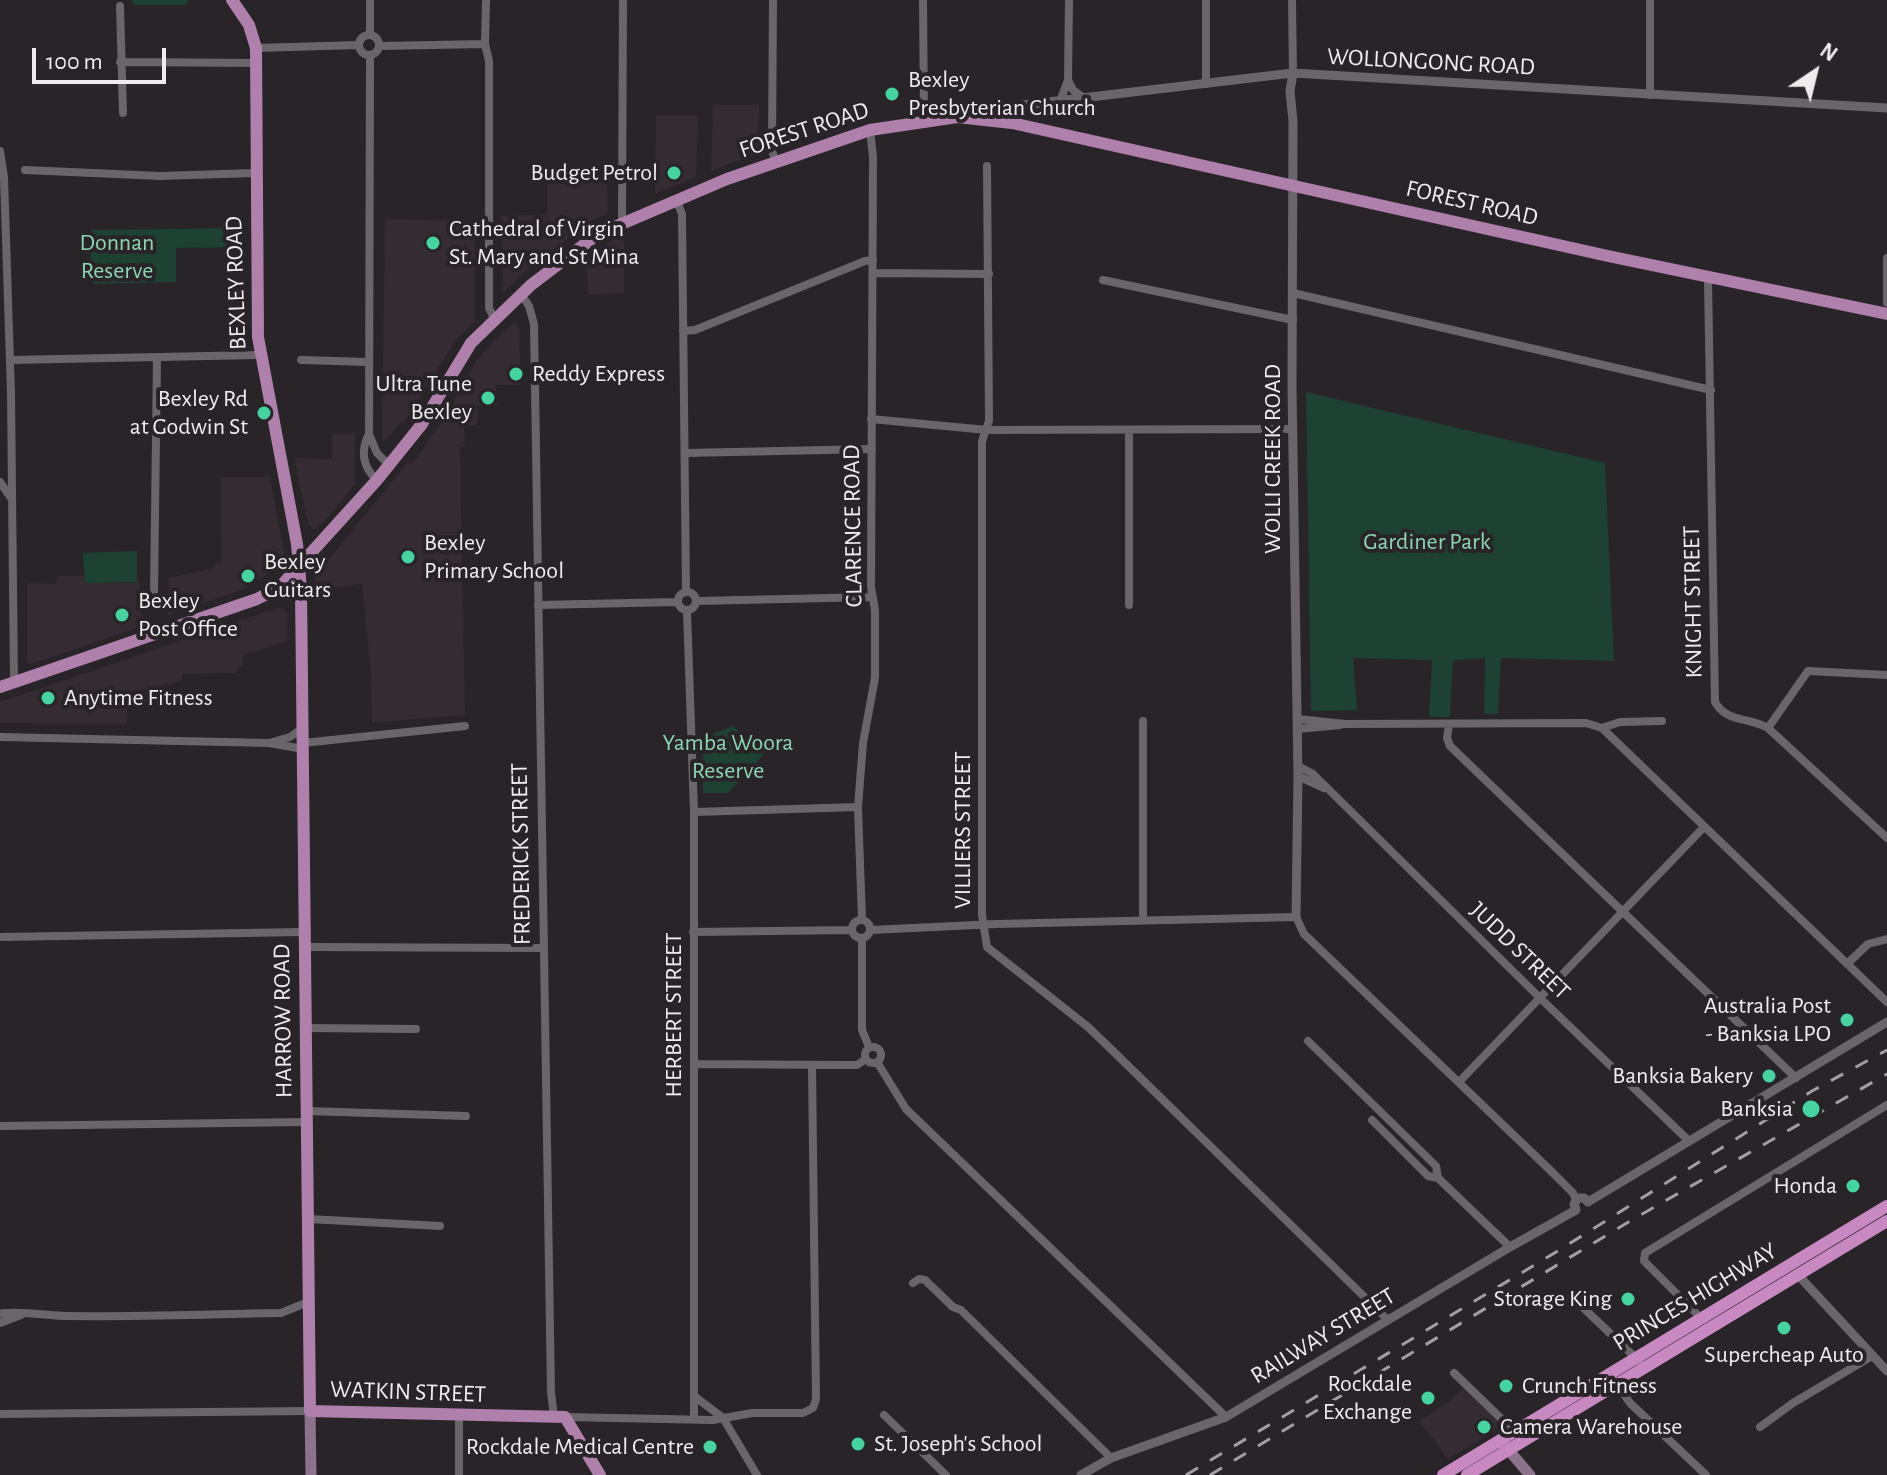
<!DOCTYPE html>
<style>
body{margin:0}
#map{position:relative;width:1887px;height:1475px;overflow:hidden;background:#292428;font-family:"Alegreya Sans",sans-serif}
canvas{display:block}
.north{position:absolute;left:1775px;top:32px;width:80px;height:80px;-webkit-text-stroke:6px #292428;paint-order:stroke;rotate:35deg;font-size:22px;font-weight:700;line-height:32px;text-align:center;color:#efecee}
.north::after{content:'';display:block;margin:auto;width:28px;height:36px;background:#efecee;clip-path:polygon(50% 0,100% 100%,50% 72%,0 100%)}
.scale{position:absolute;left:32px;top:48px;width:134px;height:36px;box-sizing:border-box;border:4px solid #efecee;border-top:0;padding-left:10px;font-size:24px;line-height:28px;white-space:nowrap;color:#efecee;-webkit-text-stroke:6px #292428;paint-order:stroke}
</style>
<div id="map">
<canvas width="1887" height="1475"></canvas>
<div class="north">N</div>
<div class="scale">100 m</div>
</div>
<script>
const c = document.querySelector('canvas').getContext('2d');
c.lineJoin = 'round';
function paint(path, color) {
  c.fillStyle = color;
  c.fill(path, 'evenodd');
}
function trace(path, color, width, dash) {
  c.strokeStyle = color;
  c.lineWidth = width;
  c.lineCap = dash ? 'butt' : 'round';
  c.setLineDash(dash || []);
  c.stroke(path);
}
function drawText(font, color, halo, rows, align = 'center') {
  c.font = font + ' "Alegreya Sans",sans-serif';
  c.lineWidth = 8;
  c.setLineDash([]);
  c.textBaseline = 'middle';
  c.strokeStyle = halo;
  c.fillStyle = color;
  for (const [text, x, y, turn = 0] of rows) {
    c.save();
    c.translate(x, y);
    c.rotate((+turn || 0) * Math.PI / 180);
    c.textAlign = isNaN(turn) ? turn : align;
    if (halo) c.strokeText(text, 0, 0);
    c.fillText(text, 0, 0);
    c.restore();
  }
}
const built = new Path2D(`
 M713,105H759L758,153L711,171Z
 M656,115H698L696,177L655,194Z
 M547,167L608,169L607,214L589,222L525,272L503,293L501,216L547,214Z
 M385,219L475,221V322L456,340L404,423L401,422L385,441L382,439Z
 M624,236V293L588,295L587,257L605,244Z
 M514,322L519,327L521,385H496L497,405L477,406V425L464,427L465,446L460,447L465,715L372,723L371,673L362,584L314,590L316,575L408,462L411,464L428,444L426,442L444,419L475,363L491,343Z
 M332,434H355V484L326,520L314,530L308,524L294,458L332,459Z
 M220,477H270L285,557L272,571L242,590L168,615L169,578L214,568V564L221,563Z
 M57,576H84L85,583L140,582L142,624L137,628L31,664L27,662V583L56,584Z
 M280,607L287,613V641L243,655L242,665L235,673L182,674V681L127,693V724L0,723V702Z
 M1463,1387L1503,1426L1448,1459L1419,1421L1448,1402Z`);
const green = new Path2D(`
 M133,0H187V5H133Z
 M242,228V247L176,248V282L93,284L90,261L91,230Z
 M1306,392L1605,463L1614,661L1501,658L1498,714H1484L1485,658L1453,660L1450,717H1429L1432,660L1353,658L1357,710L1311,711Z
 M137,551V582L85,583L83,553Z
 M733,726L763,755L728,793H703V738Z`);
const minor = new Path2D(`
 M486,0L485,44L489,61V308L495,320
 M773,0L772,151L776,162
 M923,0L924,120
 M1292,0L1293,73
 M1650,0V95
 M120,6L123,113
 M359 45a10 10 0 1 1 20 0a10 10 0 1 1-20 0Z
 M370,35V0
 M379,46L485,44
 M256,48L359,45
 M370,55L369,434L377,453L389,465
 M120,62L256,63
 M1068,80L1073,90L1085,99
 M1206,84V0
 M1061,99L1068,80L1069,0
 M0,151L4,177L11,393L14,683
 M987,166L989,421L982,441V915L987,947L1088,1027L1114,1052L1388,1320
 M25,170L160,176L255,173
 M676,199L682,214L686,592
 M622,222L623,0
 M1887,258V303
 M873,273L989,274
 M1708,278L1715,702C1727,723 1749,717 1768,728L1887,838
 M1103,280L1293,320
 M1293,293L1711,390
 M521,294L529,306L534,324L551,1392L554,1417
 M683,331L695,330L865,261L873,260
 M10,360L259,355
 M301,360L367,362
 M871,419L987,430L1293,429
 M1129,430V605
 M369,434C360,451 363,468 377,480
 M686,453L872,449
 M0,482L11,498
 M678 601a9 9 0 1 1 18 0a9 9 0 1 1-18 0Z
 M154,595L157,358
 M696,601L873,597
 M538,605L677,602
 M687,611L694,812V1419
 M1298,719L1345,724L1586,723L1602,728L1620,722L1662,721
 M1449,725L1447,738L1450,746L1796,1078
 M1602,728L1887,1002
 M1768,728L1808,671L1887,675
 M1298,729L1340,725
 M0,737L269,743L303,749
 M269,743L290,737L303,728
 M303,743L465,726
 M1298,766L1313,774L1539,997L1689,1141
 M1298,776L1324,788
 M694,812L858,807
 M852 929a9 9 0 1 1 18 0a9 9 0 1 1-18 0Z
 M862,920L858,807L863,743L875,678V610L871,587L873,157L870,130
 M1143,920V721
 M871,930L996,924L1296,917L1304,934L1551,1171L1573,1193L1576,1200
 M693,932L852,930
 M0,937L304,932
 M862,939V1030L869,1047
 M304,947L544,948
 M1847,964L1868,944L1887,939
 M306,1028L416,1029
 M1308,1041L1436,1166L1438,1178
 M865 1055a8 8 0 1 1 16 0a8 8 0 1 1-16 0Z
 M877,1062L906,1109L1226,1417
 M695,1064L846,1065H857L866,1059
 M1459,1082L1704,827
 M307,1111L466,1116
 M1372,1120L1428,1176L1438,1178L1510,1247
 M0,1126L307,1122
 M308,1219L440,1226
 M913,1283L919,1279L925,1280L953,1307L961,1310L1111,1458
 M1572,1297L1639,1361
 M0,1314C13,1310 51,1316 68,1316C139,1317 210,1314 281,1313L308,1302
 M1703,1320L1644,1261L1645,1253L1887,1105
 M0,1323L21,1315
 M1454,1373L1515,1432
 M1615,1381L1630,1403L1706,1475
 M694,1396L723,1418L757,1475
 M0,1414L310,1411
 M884,1415L946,1475
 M565,1417L713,1420L752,1413H803L813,1408L816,1399L812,1066
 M1760,1427L1793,1403L1872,1356
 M459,1475V1416`);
const tertiary = new Path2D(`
 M1293,73L1290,91L1293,121L1292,388L1298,776L1296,917
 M976,118L1006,107L1293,73L1887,108
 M1588,1202L1887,1022
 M1576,1210L1574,1204L1578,1198H1584L1588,1202
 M1798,1275L1887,1371
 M1081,1475L1111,1458L1226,1417L1510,1247L1576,1210`);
const secondary = new Path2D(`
 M310,1411L311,1475
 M1500,1440L1530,1475`);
const primary = new Path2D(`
 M232,0L249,25L256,48L258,337L297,544L301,589L310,1411L565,1417L600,1475
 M0,687L257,599L280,587L377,480L422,424L471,343L531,285L598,234L727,179L870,130L957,117L1012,123L1608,256L1887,314`);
const trunk = new Path2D(`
 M1443,1475L1887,1206
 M1467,1475L1887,1221`);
const rail = new Path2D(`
 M1186,1475L1561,1249L1812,1091L1887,1050
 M1210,1475L1630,1221L1887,1074`);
const markers = [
 [892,94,8,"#45d49f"],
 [674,173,8,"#45d49f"],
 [433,243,8,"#45d49f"],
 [516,374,8,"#45d49f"],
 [488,398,8,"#45d49f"],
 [264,413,8,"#45d49f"],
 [408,557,8,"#45d49f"],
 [248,576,8,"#45d49f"],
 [122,615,8,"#45d49f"],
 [48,698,8,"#45d49f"],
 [1847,1020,8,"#45d49f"],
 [1769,1076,8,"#45d49f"],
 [1811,1109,10,"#45d49f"],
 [1853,1186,8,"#45d49f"],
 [1628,1299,8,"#45d49f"],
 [1784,1328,8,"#45d49f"],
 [1506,1386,8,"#45d49f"],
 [1428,1398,8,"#45d49f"],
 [1484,1427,8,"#45d49f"],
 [858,1444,8,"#45d49f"],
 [710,1447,8,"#45d49f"]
];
const streetNames = [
 ["WOLLONGONG ROAD",1431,62,3],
 ["FOREST ROAD",804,130,-18],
 ["FOREST ROAD",1472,203,13],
 ["BEXLEY ROAD",236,283,-92],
 ["WOLLI CREEK ROAD",1273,459,-90],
 ["CLARENCE ROAD",853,526,-91],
 ["KNIGHT STREET",1693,602,-91],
 ["VILLIERS STREET",963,830,-90],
 ["FREDERICK STREET",521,854,-91],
 ["JUDD STREET",1520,951,44],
 ["HERBERT STREET",674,1015,-90],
 ["HARROW ROAD",283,1021,-91],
 ["PRINCES HIGHWAY",1695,1297,-31],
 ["RAILWAY STREET",1323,1336,-31],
 ["WATKIN STREET",408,1392,2]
];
const poiNames = [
 ["Bexley",908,80],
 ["Presbyterian Church",908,108],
 ["Budget Petrol",658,173,"right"],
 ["Cathedral of Virgin",449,229],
 ["St. Mary and St Mina",449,257],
 ["Reddy Express",532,374],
 ["Ultra Tune",472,384,"right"],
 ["Bexley",472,412,"right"],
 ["Bexley Rd",248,399,"right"],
 ["at Godwin St",248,427,"right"],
 ["Bexley",424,543],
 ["Primary School",424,571],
 ["Bexley",264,562],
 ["Guitars",264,590],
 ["Bexley",138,601],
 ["Post Office",138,629],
 ["Anytime Fitness",64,698],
 ["Australia Post",1831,1006,"right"],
 ["- Banksia LPO",1831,1034,"right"],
 ["Banksia Bakery",1753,1076,"right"],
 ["Banksia",1793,1109,"right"],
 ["Honda",1837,1186,"right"],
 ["Storage King",1612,1299,"right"],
 ["Supercheap Auto",1784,1355,"center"],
 ["Rockdale",1412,1384,"right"],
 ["Exchange",1412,1412,"right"],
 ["Crunch Fitness",1522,1386],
 ["Camera Warehouse",1500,1427],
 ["St. Joseph's School",874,1444],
 ["Rockdale Medical Centre",694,1447,"right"]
];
const parkNames = [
 ["Donnan",117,243],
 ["Reserve",117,271],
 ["Gardiner Park",1427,542],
 ["Yamba Woora",728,743],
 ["Reserve",728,771]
];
paint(built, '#342b33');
paint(green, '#1d4132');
trace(minor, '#6a656a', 8);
trace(tertiary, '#6a656a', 9);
trace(secondary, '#8d728b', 11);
trace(primary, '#b080ac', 12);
trace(trunk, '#c889c2', 12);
trace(rail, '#a29fa1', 3, [14, 14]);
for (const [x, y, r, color] of markers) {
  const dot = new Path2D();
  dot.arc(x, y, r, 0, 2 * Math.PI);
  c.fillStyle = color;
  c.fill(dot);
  trace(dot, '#292428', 3);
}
drawText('24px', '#efecee', '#292428', streetNames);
drawText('24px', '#efecee', '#292428', poiNames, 'left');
drawText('24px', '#8cd6b4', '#292428', parkNames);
</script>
